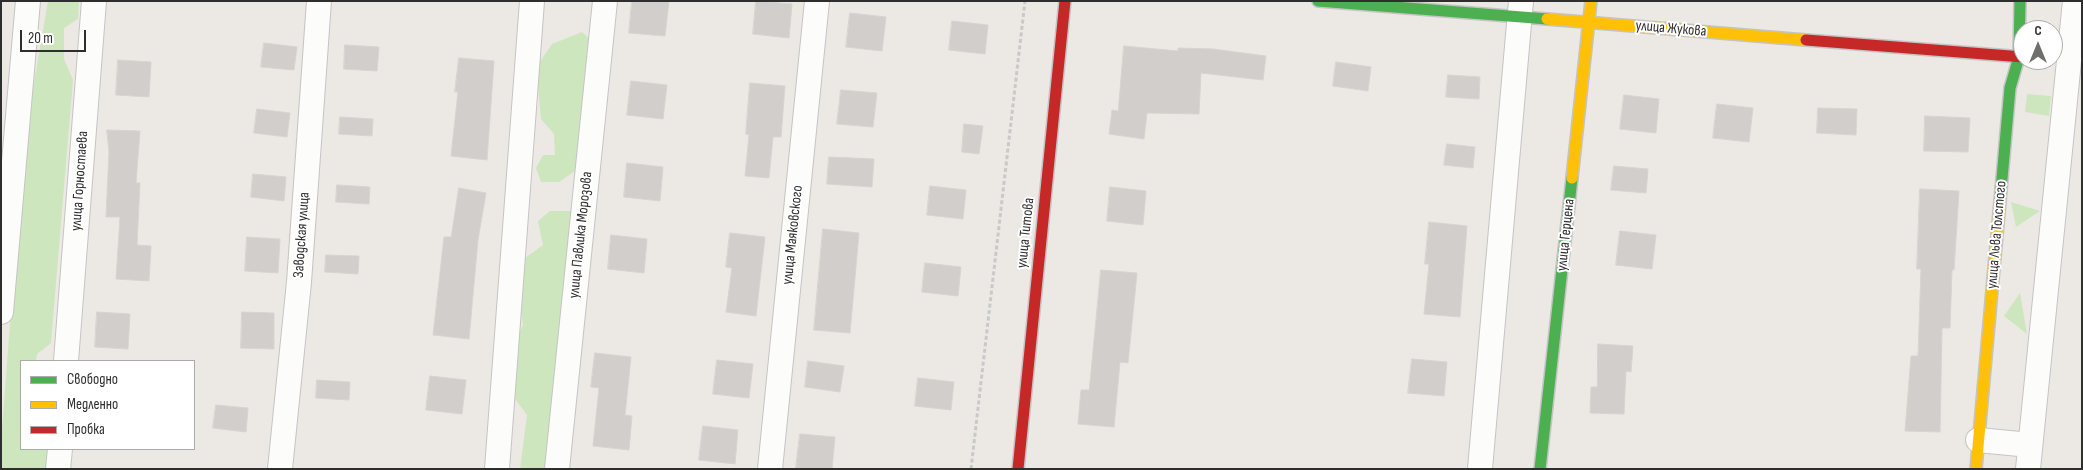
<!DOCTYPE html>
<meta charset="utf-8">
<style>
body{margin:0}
#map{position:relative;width:2083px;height:470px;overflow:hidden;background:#ece8e4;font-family:"Sofia Sans Condensed",sans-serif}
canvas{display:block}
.frame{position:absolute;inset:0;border:2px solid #2e2e2e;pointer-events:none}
.legend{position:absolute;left:20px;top:360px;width:175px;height:90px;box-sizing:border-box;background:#fff;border:1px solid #ababab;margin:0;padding:6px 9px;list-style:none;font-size:15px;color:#2e2e2e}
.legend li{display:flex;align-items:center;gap:10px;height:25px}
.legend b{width:25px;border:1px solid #ababab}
.north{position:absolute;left:2013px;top:20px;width:50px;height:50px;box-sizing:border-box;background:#fff;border:1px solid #ababab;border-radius:50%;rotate:0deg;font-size:14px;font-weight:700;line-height:20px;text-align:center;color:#2e2e2e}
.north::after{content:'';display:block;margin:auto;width:18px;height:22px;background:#706f6e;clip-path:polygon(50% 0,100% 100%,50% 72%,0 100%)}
.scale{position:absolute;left:20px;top:30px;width:66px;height:22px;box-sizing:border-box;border:2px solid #2e2e2e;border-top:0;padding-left:6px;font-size:15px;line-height:18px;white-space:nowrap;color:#2e2e2e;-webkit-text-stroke:4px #fff;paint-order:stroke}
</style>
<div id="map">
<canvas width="2083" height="470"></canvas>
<div class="frame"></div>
<ul class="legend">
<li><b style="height:6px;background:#4caf50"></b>Свободно</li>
<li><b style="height:6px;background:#ffc107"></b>Медленно</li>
<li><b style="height:6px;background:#c62828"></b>Пробка</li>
</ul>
<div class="north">С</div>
<div class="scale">20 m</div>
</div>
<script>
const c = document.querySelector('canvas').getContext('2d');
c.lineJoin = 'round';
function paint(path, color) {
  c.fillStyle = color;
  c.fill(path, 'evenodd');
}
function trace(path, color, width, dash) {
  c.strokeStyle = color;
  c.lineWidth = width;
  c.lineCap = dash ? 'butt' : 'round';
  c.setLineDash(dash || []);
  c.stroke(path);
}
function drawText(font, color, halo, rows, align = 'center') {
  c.font = font + ' "Sofia Sans Condensed",sans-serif';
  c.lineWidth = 4;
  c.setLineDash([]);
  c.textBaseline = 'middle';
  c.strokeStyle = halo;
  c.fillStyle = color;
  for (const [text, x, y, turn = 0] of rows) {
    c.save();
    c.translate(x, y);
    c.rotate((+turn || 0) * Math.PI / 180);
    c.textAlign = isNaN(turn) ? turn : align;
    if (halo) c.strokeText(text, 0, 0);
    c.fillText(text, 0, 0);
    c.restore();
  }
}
const green = new Path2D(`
 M48,1H79L78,19L64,28V59L73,80L51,343L37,354L36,361H21V449H47L46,469H1V442L24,141Z
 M582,32L593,42L575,171L559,182H541L536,168L543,155H555L554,134L541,119L536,67L552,44Z
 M2027,94L2051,96L2049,116L2025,112Z
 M2011,202L2040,211L2016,227Z
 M550,211H572L547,469H520L527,415L512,395V347L523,325L518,295L521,261L543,245L538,221Z
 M2020,293L2027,334L2004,316Z`);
const building = new Path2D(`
 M632,1H669L665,36L629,33Z
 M756,1L792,4L789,38L753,34Z
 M850,13L886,17L882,51L846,47Z
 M952,21L988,25L985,54L949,50Z
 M264,43L297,47L294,70L261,67Z
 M345,45L379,47L377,71L344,69Z
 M1124,46L1178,51V48L1213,49L1266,56L1263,80L1201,73L1199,114L1147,113L1144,139L1109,134L1112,110L1118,111Z
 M459,58L494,61L487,160L451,156L458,92H455Z
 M118,60L151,62L149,97L116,95Z
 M1336,62L1371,67L1368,91L1333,86Z
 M1448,75L1480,77L1479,99L1446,97Z
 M631,81L667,85L663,119L627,115Z
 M750,83L785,86L781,137H773L769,178L745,176L749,135L746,134Z
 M841,90L877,93L873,127L837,124Z
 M1624,95L1659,99L1656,133L1620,129Z
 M1717,104L1753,108L1749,142L1713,138Z
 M1818,108L1857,109L1856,135L1817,133Z
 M257,109L290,113L287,137L254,133Z
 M1925,116L1970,118L1968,152L1924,151Z
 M340,117L373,119L372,136L339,134Z
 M964,124L983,126L979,154L962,152Z
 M107,130L140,131L136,183H140L137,245L151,246L149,281L116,279L120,217H106L109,152Z
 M1447,144L1475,147L1473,168L1444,165Z
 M829,157L874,159L872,187L827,184Z
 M627,163L663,167L660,201L624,197Z
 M1614,166L1648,169L1646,193L1611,190Z
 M253,174L286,177L284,201L251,197Z
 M337,185L370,187L369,204L336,202Z
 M930,186L966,190L963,219L927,215Z
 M1110,187L1146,191L1143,225L1107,221Z
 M459,188L486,193L478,240L469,339L433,335L444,237H451Z
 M1920,189L1959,191L1954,270H1952L1950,328H1942L1940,432L1905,431L1911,356H1918L1921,269H1917Z
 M1429,222L1467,226L1460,317L1424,314L1429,264H1425Z
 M823,229L859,233L850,333L814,330Z
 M1620,231L1656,235L1652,269L1616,265Z
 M730,233L765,237L756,316L726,312L732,268L726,267Z
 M611,235L647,239L644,273L608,269Z
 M247,237L280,239L278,273L245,271Z
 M326,255L359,256L358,274L325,272Z
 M925,263L961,267L958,296L922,292Z
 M1101,270L1137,273L1128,363L1120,362L1114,427L1078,424L1081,390H1089Z
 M97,312L130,314L128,349L95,347Z
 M242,312L274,313V349L241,348Z
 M1598,344L1633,346L1631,372L1626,371L1624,414L1590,413L1591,387H1597Z
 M595,353L631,357L625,415L632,416L629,450L593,446L599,388L591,387Z
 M1412,359L1447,362L1444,396L1408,393Z
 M717,360L753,364L749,398L713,394Z
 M808,361L844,366L840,392L805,387Z
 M430,376L466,380L462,414L426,410Z
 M918,378L954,382L951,410L915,406Z
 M317,380L350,382L349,400L316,398Z
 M216,405L248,408L246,432L213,428Z
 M703,426L738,430L735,464L699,460Z
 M800,434L835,437L832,469L796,468Z`);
const path = new Path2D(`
 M971,469L1025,1`);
const street = new Path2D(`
 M1,312L28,1
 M66,361L94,1
 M1978,440L2030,445
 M58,469L60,449
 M280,469L299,282L319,1
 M497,469L532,1
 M557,469L605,1
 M770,469L817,1
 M1480,469L1521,1
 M2028,469L2075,1`);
const fast = new Path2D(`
 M1318,1L1547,19
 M2000,201L2010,88L2019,57L2020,1
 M1540,469L1572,178`);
const slow = new Path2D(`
 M1547,19L1806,40
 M1572,178L1591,1
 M1976,469L2000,201`);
const jam = new Path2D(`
 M1806,40L2023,57
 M1018,469L1065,1`);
const streetNames = [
 ["улица Жукова",1671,29,5],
 ["улица Горностаева",80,181,-86],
 ["улица Титова",1026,233,-84],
 ["Заводская улица",302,235,-86],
 ["улица Павлика Морозова",581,235,-84],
 ["улица Маяковского",793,235,-84],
 ["улица Герцена",1566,235,-84],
 ["улица Льва Толстого",1997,235,-85]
];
paint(green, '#cee6be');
paint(building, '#d1cecb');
trace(building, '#d7d4d0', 1);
trace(street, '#c5c4c5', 26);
trace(fast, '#c5c4c5', 14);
trace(slow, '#c5c4c5', 14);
trace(jam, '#c5c4c5', 14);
trace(path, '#c9c9c8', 3, [4, 2.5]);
trace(street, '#fcfcfb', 24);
trace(fast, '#4caf50', 11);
trace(slow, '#ffc107', 11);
trace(jam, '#c62828', 11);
drawText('15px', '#2e2e2e', '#fff', streetNames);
</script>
